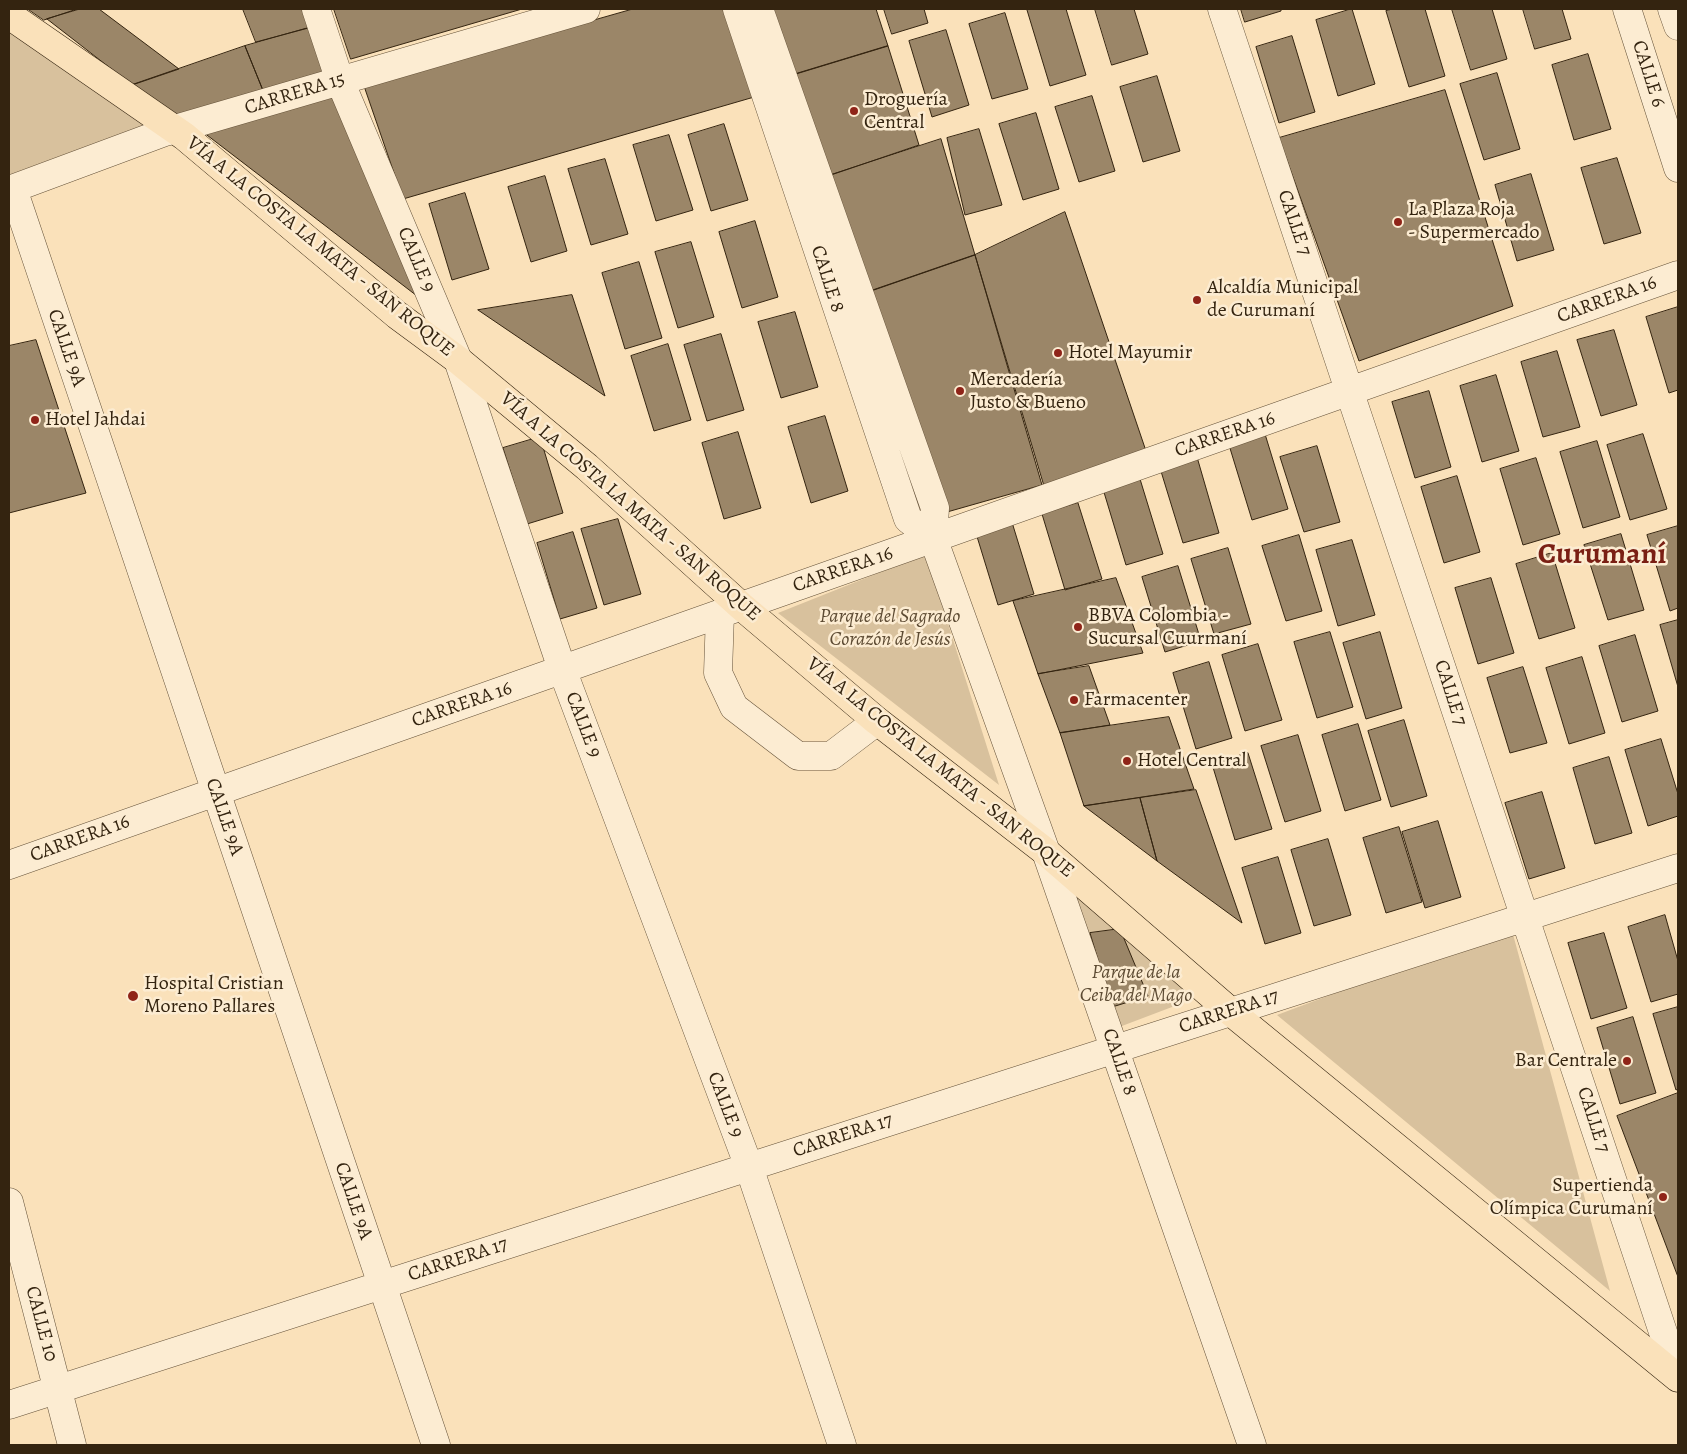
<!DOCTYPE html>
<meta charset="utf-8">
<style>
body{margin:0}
#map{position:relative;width:1687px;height:1454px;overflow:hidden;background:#fae1ba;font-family:Alegreya,serif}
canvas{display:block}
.frame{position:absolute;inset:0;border:10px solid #342410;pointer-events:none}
</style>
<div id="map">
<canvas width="1687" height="1454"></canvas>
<div class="frame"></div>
</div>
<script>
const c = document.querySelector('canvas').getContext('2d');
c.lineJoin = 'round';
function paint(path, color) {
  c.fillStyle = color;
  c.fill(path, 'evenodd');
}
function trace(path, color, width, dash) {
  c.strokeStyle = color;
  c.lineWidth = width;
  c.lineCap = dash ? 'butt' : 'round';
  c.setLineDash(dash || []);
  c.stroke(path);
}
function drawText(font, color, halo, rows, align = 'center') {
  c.font = font + ' Alegreya,serif';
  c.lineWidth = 5;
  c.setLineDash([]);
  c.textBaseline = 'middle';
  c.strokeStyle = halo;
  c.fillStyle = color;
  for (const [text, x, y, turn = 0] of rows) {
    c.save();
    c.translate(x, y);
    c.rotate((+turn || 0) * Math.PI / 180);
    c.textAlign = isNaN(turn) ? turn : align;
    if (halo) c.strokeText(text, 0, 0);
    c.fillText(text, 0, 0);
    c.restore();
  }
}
const green = new Path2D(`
 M9,25L148,124L9,175Z
 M926,554L999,785L778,613Z
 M1072,884L1201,996L1114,1029Z
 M1511,927L1610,1291L1277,1015Z`);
const building = new Path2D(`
 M28,9H77L44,20Z
 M80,9H99L179,69L132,85L47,19Z
 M243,9H306L312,27L256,42Z
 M334,9H522L351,59Z
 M633,9H730L761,95L403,199L364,86Z
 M762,9H876L888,46L786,77Z
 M884,9H924L928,23L892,34Z
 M1031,9H1066L1086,75L1050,86L1027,10Z
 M1095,9H1134L1148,54L1112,65Z
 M1241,9H1281V11L1245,22Z
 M1352,9L1375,84L1338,96L1316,20Z
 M1393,9H1425L1445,76L1409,87L1386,11Z
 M1452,9H1492L1507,59L1471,70Z
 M1523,9H1562L1571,39L1535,49Z
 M1005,13L1028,89L992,99L969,24Z
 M312,27L329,75L264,93L245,46Z
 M946,30L969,105L932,117L909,41Z
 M1292,36L1315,112L1279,123L1256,47Z
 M245,46L264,93L178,118L132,85Z
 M888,46L919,145L825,177L786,77Z
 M1588,54L1611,129L1574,140L1552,65Z
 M1497,73L1520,149L1484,160L1460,84Z
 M1157,76L1180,151L1143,162L1120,87Z
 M1445,90L1513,306L1359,361L1279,138Z
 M342,91L421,299L199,129Z
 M1092,96L1115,171L1079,182L1055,107Z
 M1036,113L1059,189L1023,200L999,124Z
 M724,124L748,200L711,211L688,135Z
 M979,129L1002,205L965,215L947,138Z
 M669,135L693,210L656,221L633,145Z
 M941,139L975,255L871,291L825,177Z
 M1617,158L1641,233L1604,244L1581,168Z
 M605,159L628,234L591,245L568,169Z
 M1531,174L1554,250L1517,261L1495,185Z
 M545,176L567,251L531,262L508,187Z
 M465,193L489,269L452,280L429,204Z
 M1065,212L1146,451L1044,486L975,255Z
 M755,221L778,297L742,308L719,232Z
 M691,242L714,317L678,328L655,252Z
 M975,255L1042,485L947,512L871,291Z
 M639,262L662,338L625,349L602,273Z
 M572,295L605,396L478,310Z
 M1678,307V390L1669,393L1646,317Z
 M795,312L818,387L781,398L758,322Z
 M1614,330L1637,405L1601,416L1577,340Z
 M721,334L744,410L707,421L684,345Z
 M36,340L86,493L9,513V346Z
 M668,344L691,420L654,431L631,356Z
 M1557,351L1580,427L1543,437L1521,362Z
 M1496,375L1519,451L1482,462L1460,386Z
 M1429,391L1451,467L1415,478L1392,402Z
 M825,416L848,491L811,503L788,427Z
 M738,432L761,508L724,519L702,443Z
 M1265,434L1288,509L1252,520L1229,445Z
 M1643,434L1667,509L1630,520L1607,445Z
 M540,437L563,513L527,524L503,448Z
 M1597,441L1620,517L1583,528L1560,452Z
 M1317,446L1340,522L1304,532L1280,457Z
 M1197,457L1219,533L1183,543L1160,468Z
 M1536,458L1560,534L1523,545L1500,469Z
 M1457,476L1480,552L1444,563L1421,487Z
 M1140,479L1163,554L1126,565L1103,489Z
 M1078,503L1102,579L1065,590L1042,514Z
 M618,519L641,594L604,605L581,529Z
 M1011,519L1034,594L998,605L975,530Z
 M1678,526V608L1670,611L1647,535Z
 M573,532L597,608L560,619L537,543Z
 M1621,534L1644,610L1608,620L1584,545Z
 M1299,535L1322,611L1286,621L1262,546Z
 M1352,540L1375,615L1338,626L1316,550Z
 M1228,548L1251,624L1214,634L1191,559Z
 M1552,553L1575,628L1539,639L1516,564Z
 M1178,566L1201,641L1165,652L1142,577Z
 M1116,578L1143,653L1038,674L1013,601Z
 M1491,578L1514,653L1478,664L1455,588Z
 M1678,620V687L1660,625Z
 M1330,632L1353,707L1317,718L1294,642Z
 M1380,632L1402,708L1366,719L1343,643Z
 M1635,635L1658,711L1622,722L1599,646Z
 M1258,644L1282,720L1245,731L1222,655Z
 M1582,657L1605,733L1569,744L1546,668Z
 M1209,662L1232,738L1196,749L1173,673Z
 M1089,666L1110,725L1060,733L1038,674Z
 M1523,667L1547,743L1510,753L1487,678Z
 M1169,717L1194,789L1084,806L1060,733Z
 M1404,720L1427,796L1391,807L1368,731Z
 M1358,724L1381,800L1345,811L1322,735Z
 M1298,735L1321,811L1285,822L1261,746Z
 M1661,739L1678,794V816L1648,826L1625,750Z
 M1248,753L1272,829L1235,840L1212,764Z
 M1609,757L1632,833L1595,844L1573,768Z
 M1196,790L1242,923L1157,861L1140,798Z
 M1542,792L1565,868L1529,879L1505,803Z
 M1140,798L1157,861L1084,806Z
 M1438,821L1461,897L1425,908L1402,832Z
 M1399,827L1422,902L1386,913L1363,838Z
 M1328,839L1351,915L1314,926L1291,850Z
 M1278,857L1301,933L1265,944L1242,868Z
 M1665,915L1678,961V994L1651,1002L1628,927Z
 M1120,929L1148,996L1112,1007L1090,933Z
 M1604,933L1627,1008L1591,1019L1568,943Z
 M1678,1007V1089L1676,1090L1653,1014Z
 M1633,1017L1656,1093L1620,1104L1597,1028Z
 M1678,1093V1277L1617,1116Z`);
const minor = new Path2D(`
 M316,9L340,81L458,360L562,669L749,1167L842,1445
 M737,9L908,519L933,538
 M759,9L935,508L933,538L1046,852L1252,1445
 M1222,9L1678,1377
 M1627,9L1678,168
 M1672,9L1678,26
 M13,189L436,1445
 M9,190L165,132L586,9
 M720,614L718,673L734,707L798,756H831L877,721
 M9,865L1678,275
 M9,1202L72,1445
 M9,1405L1678,868`);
const highway = new Path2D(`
 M9,15L184,136L397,315L458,360L587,467L741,606L877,721L1046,852L1231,1012L1678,1378`);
const markers = [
 [854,111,5,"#8f2418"],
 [1398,222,5,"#8f2418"],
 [1197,300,5,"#8f2418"],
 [1058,353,5,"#8f2418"],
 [960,391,5,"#8f2418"],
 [35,420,5,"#8f2418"],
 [1078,627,5,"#8f2418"],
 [1074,700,5,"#8f2418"],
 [1127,761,5,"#8f2418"],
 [133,996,6,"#8f2418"],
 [1627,1061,5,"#8f2418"],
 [1663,1197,5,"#8f2418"]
];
const streetNames = [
 ["CALLE 6",1648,74,72],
 ["CARRERA 15",295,94,-17],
 ["CALLE 7",1294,223,71],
 ["VÍA A LA COSTA LA MATA - SAN ROQUE",320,247,39],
 ["CALLE 9",416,260,67],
 ["CALLE 8",827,279,72],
 ["CARRERA 16",1607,300,-20],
 ["CALLE 9A",66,348,71],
 ["CARRERA 16",1225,435,-19],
 ["VÍA A LA COSTA LA MATA - SAN ROQUE",630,507,41],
 ["CARRERA 16",843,570,-19],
 ["CALLE 7",1450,693,72],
 ["CARRERA 16",462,705,-19],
 ["CALLE 9",583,725,69],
 ["VÍA A LA COSTA LA MATA - SAN ROQUE",940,768,39],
 ["CALLE 9A",224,817,71],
 ["CARRERA 16",80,839,-20],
 ["CARRERA 17",1229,1012,-18],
 ["CALLE 8",1119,1062,71],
 ["CALLE 9",725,1105,69],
 ["CALLE 7",1593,1120,72],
 ["CARRERA 17",843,1136,-18],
 ["CALLE 9A",353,1201,71],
 ["CARRERA 17",458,1260,-18],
 ["CALLE 10",41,1324,75]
];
const poiNames = [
 ["Droguería",864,100],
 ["Central",864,123],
 ["La Plaza Roja",1408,210],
 ["- Supermercado",1408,233],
 ["Alcaldía Municipal",1207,288],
 ["de Curumaní",1207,311],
 ["Hotel Mayumir",1068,353],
 ["Mercadería",970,380],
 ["Justo & Bueno",970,403],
 ["Hotel Jahdai",45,420],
 ["BBVA Colombia -",1088,616],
 ["Sucursal Cuurmaní",1088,639],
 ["Farmacenter",1084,700],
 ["Hotel Central",1137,761],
 ["Hospital Cristian",144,984],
 ["Moreno Pallares",144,1007],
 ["Bar Centrale",1617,1061,"right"],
 ["Supertienda",1653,1186,"right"],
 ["Olímpica Curumaní",1653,1209,"right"]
];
const parkNames = [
 ["Parque del Sagrado",890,617],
 ["Corazón de Jesús",890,640],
 ["Parque de la",1136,973],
 ["Ceiba del Mago",1136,996]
];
const townNames = [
 ["Curumaní",1602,556]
];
paint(green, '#d8c19d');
paint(building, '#9b8668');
trace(building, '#342410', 1);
trace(minor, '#66533a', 29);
trace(highway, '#342410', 29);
trace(minor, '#fcecd2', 28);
trace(highway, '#fae1ba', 28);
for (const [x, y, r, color] of markers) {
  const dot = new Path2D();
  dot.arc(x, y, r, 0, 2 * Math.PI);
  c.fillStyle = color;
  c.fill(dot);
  trace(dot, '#fcecd2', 2);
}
drawText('20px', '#342410', '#fcecd2', streetNames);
drawText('20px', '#342410', '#fcecd2', poiNames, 'left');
drawText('italic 20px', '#5d4b33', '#fcecd2', parkNames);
drawText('bold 30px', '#7a1f14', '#fcecd2', townNames);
</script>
